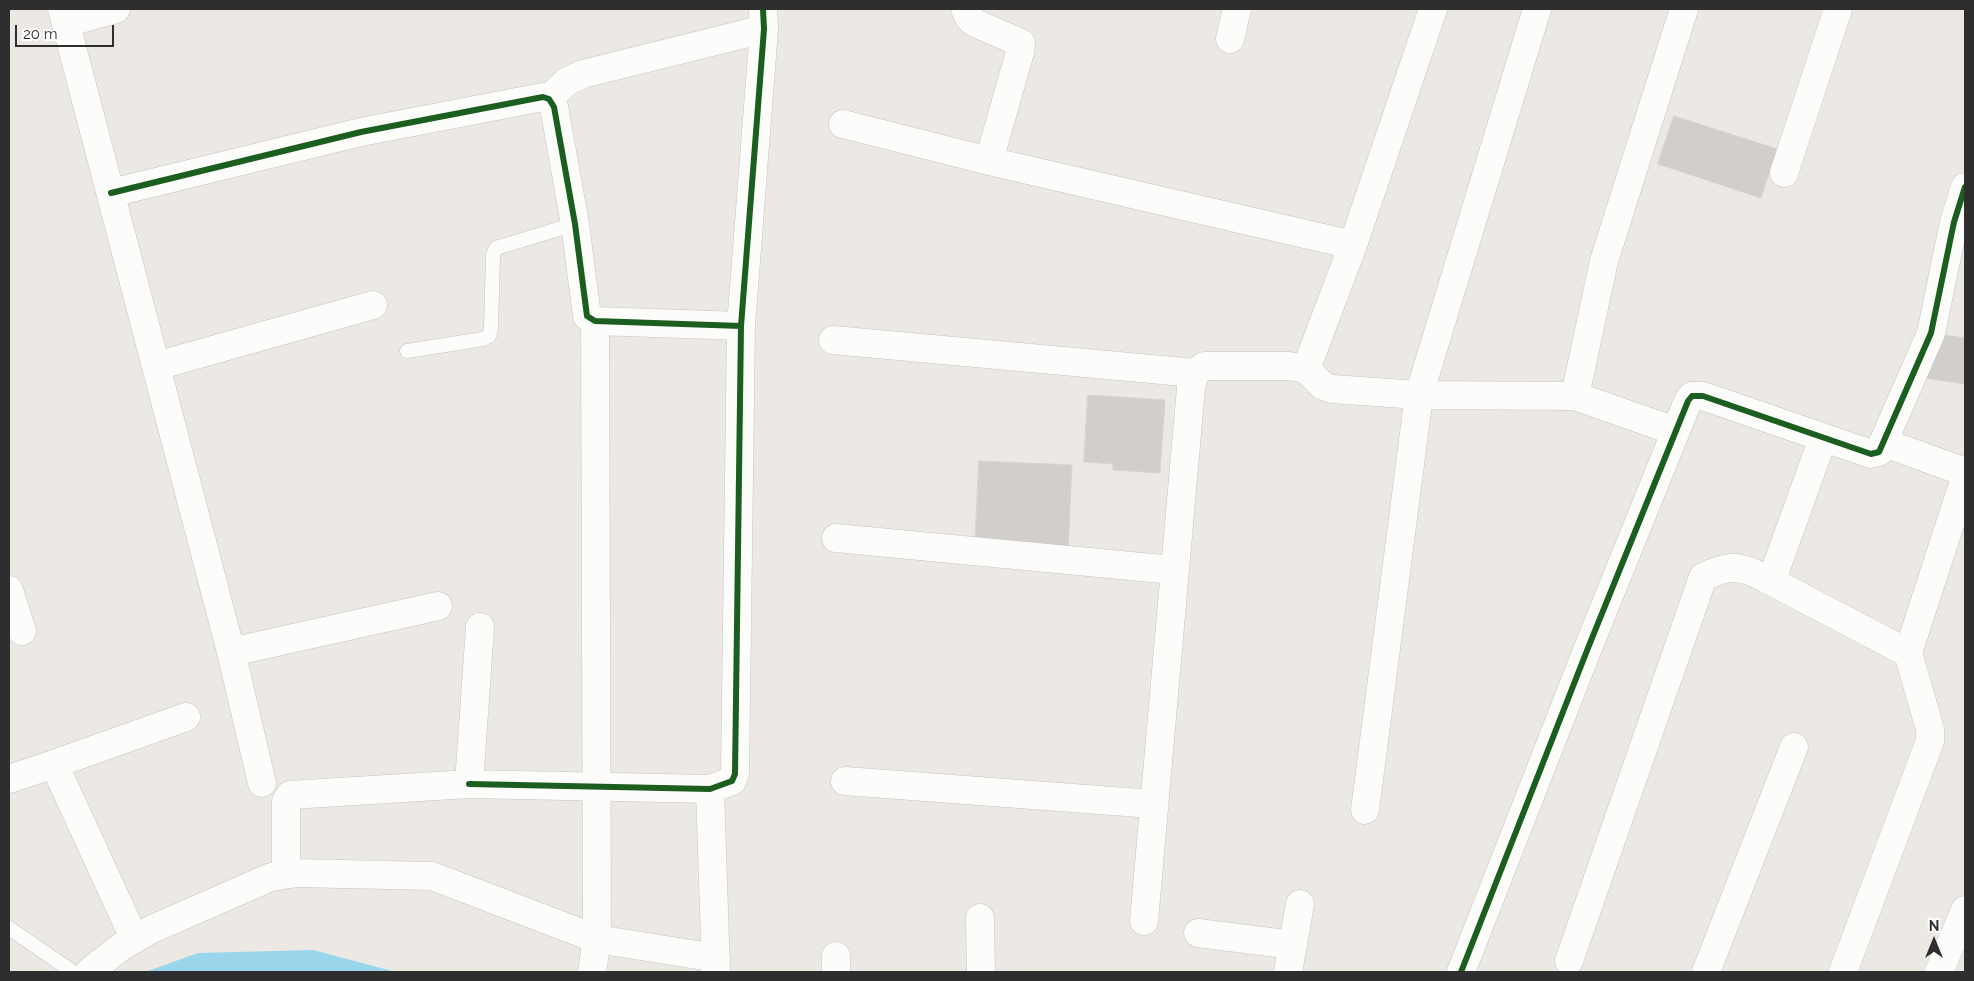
<!DOCTYPE html>
<style>
body{margin:0}
#map{position:relative;width:1974px;height:981px;overflow:hidden;background:#ece8e4;font-family:Raleway,sans-serif}
canvas{display:block}
.frame{position:absolute;inset:0;border:10px solid #2e2e2e;pointer-events:none}
.north{position:absolute;left:1909px;top:916px;width:50px;height:50px;-webkit-text-stroke:4px #fff;paint-order:stroke;rotate:0deg;font-size:14px;font-weight:700;line-height:20px;text-align:center;color:#2e2e2e}
.north::after{content:'';display:block;margin:auto;width:18px;height:22px;background:#2e2e2e;clip-path:polygon(50% 0,100% 100%,50% 72%,0 100%)}
.scale{position:absolute;left:15px;top:25px;width:99px;height:22px;box-sizing:border-box;border:2px solid #2e2e2e;border-top:0;padding-left:6px;font-size:15px;line-height:18px;white-space:nowrap;color:#2e2e2e;-webkit-text-stroke:4px #fff;paint-order:stroke}
</style>
<div id="map">
<canvas width="1974" height="981"></canvas>
<div class="frame"></div>
<div class="north">N</div>
<div class="scale">20 m</div>
</div>
<script>
const c = document.querySelector('canvas').getContext('2d');
c.lineJoin = 'round';
function paint(path, color) {
  c.fillStyle = color;
  c.fill(path, 'evenodd');
}
function trace(path, color, width, dash) {
  c.strokeStyle = color;
  c.lineWidth = width;
  c.lineCap = dash ? 'butt' : 'round';
  c.setLineDash(dash || []);
  c.stroke(path);
}
const water = new Path2D(`
 M313,950L396,972H145L198,953Z`);
const building = new Path2D(`
 M1674,116L1777,149L1761,198L1658,164Z
 M1931,333L1965,338V384L1925,378Z
 M1088,395L1165,400L1160,473L1113,470V464L1084,462Z
 M979,461L1072,465L1068,552L975,548Z`);
const service = new Path2D(`
 M407,351L483,339L489,336L491,329L493,255L496,248L575,224
 M9,928L73,972`);
const minor = new Path2D(`
 M62,9L231,652L262,783
 M965,9L969,18L975,23L1021,43L1020,52L989,161
 M1433,9L1353,245L1306,369L1323,386L1332,389L1419,395L1575,396L1675,431
 M66,23L116,9
 M1230,39L1237,9
 M549,99L566,82L583,74L764,29
 M843,124L989,161L1353,245
 M1784,173L1838,9
 M111,193L361,132L543,97L549,99L554,107L575,224L587,316L595,321L741,326
 M833,340L1195,373
 M156,366L373,305
 M1575,396L1604,261L1684,9
 M1885,443L1965,472
 M836,538L1173,570
 M1765,578L1908,653
 M9,590L22,631
 M231,652L438,606
 M54,764L186,717
 M9,779L54,764L134,938
 M845,781L1153,804
 M469,784L710,789L732,781L735,774L741,326L764,29L763,9
 M710,789L716,972
 M1365,810L1419,395L1537,9
 M286,874V801L290,795L469,784L480,627
 M980,918L981,972
 M1144,921L1191,388L1195,373L1204,366H1289L1306,369
 M1198,933L1293,945
 M836,956V972
 M1569,961L1703,577C1730,564 1739,565 1765,578L1771,576L1775,571L1823,438
 M89,972L121,947L150,930L271,877L297,873L432,876L597,939L716,958
 M592,972L597,939L595,321
 M1288,972L1300,904
 M1461,972L1588,648L1688,401L1692,396H1703L1871,454L1879,452L1931,333L1954,222L1965,187
 M1706,972L1794,747
 M1843,972L1930,741V729L1908,653L1965,478
 M1939,972L1965,910`);
const cycleway = new Path2D(`
 M111,193L361,132L543,97L549,99L554,107L575,224L587,316L595,321L741,326
 M469,784L710,789L732,781L735,774L741,326L764,29L763,9
 M1461,972L1588,648L1688,401L1692,396H1703L1871,454L1879,452L1931,333L1954,222L1965,187`);
paint(water, '#99d6ec');
paint(building, '#d1cecb');
trace(building, '#d7d4d0', 1);
trace(service, '#c5c4c5', 15);
trace(minor, '#c5c4c5', 29);
trace(service, '#fcfcfb', 14);
trace(minor, '#fcfcfb', 28);
trace(cycleway, '#1b5e20', 6);
</script>
